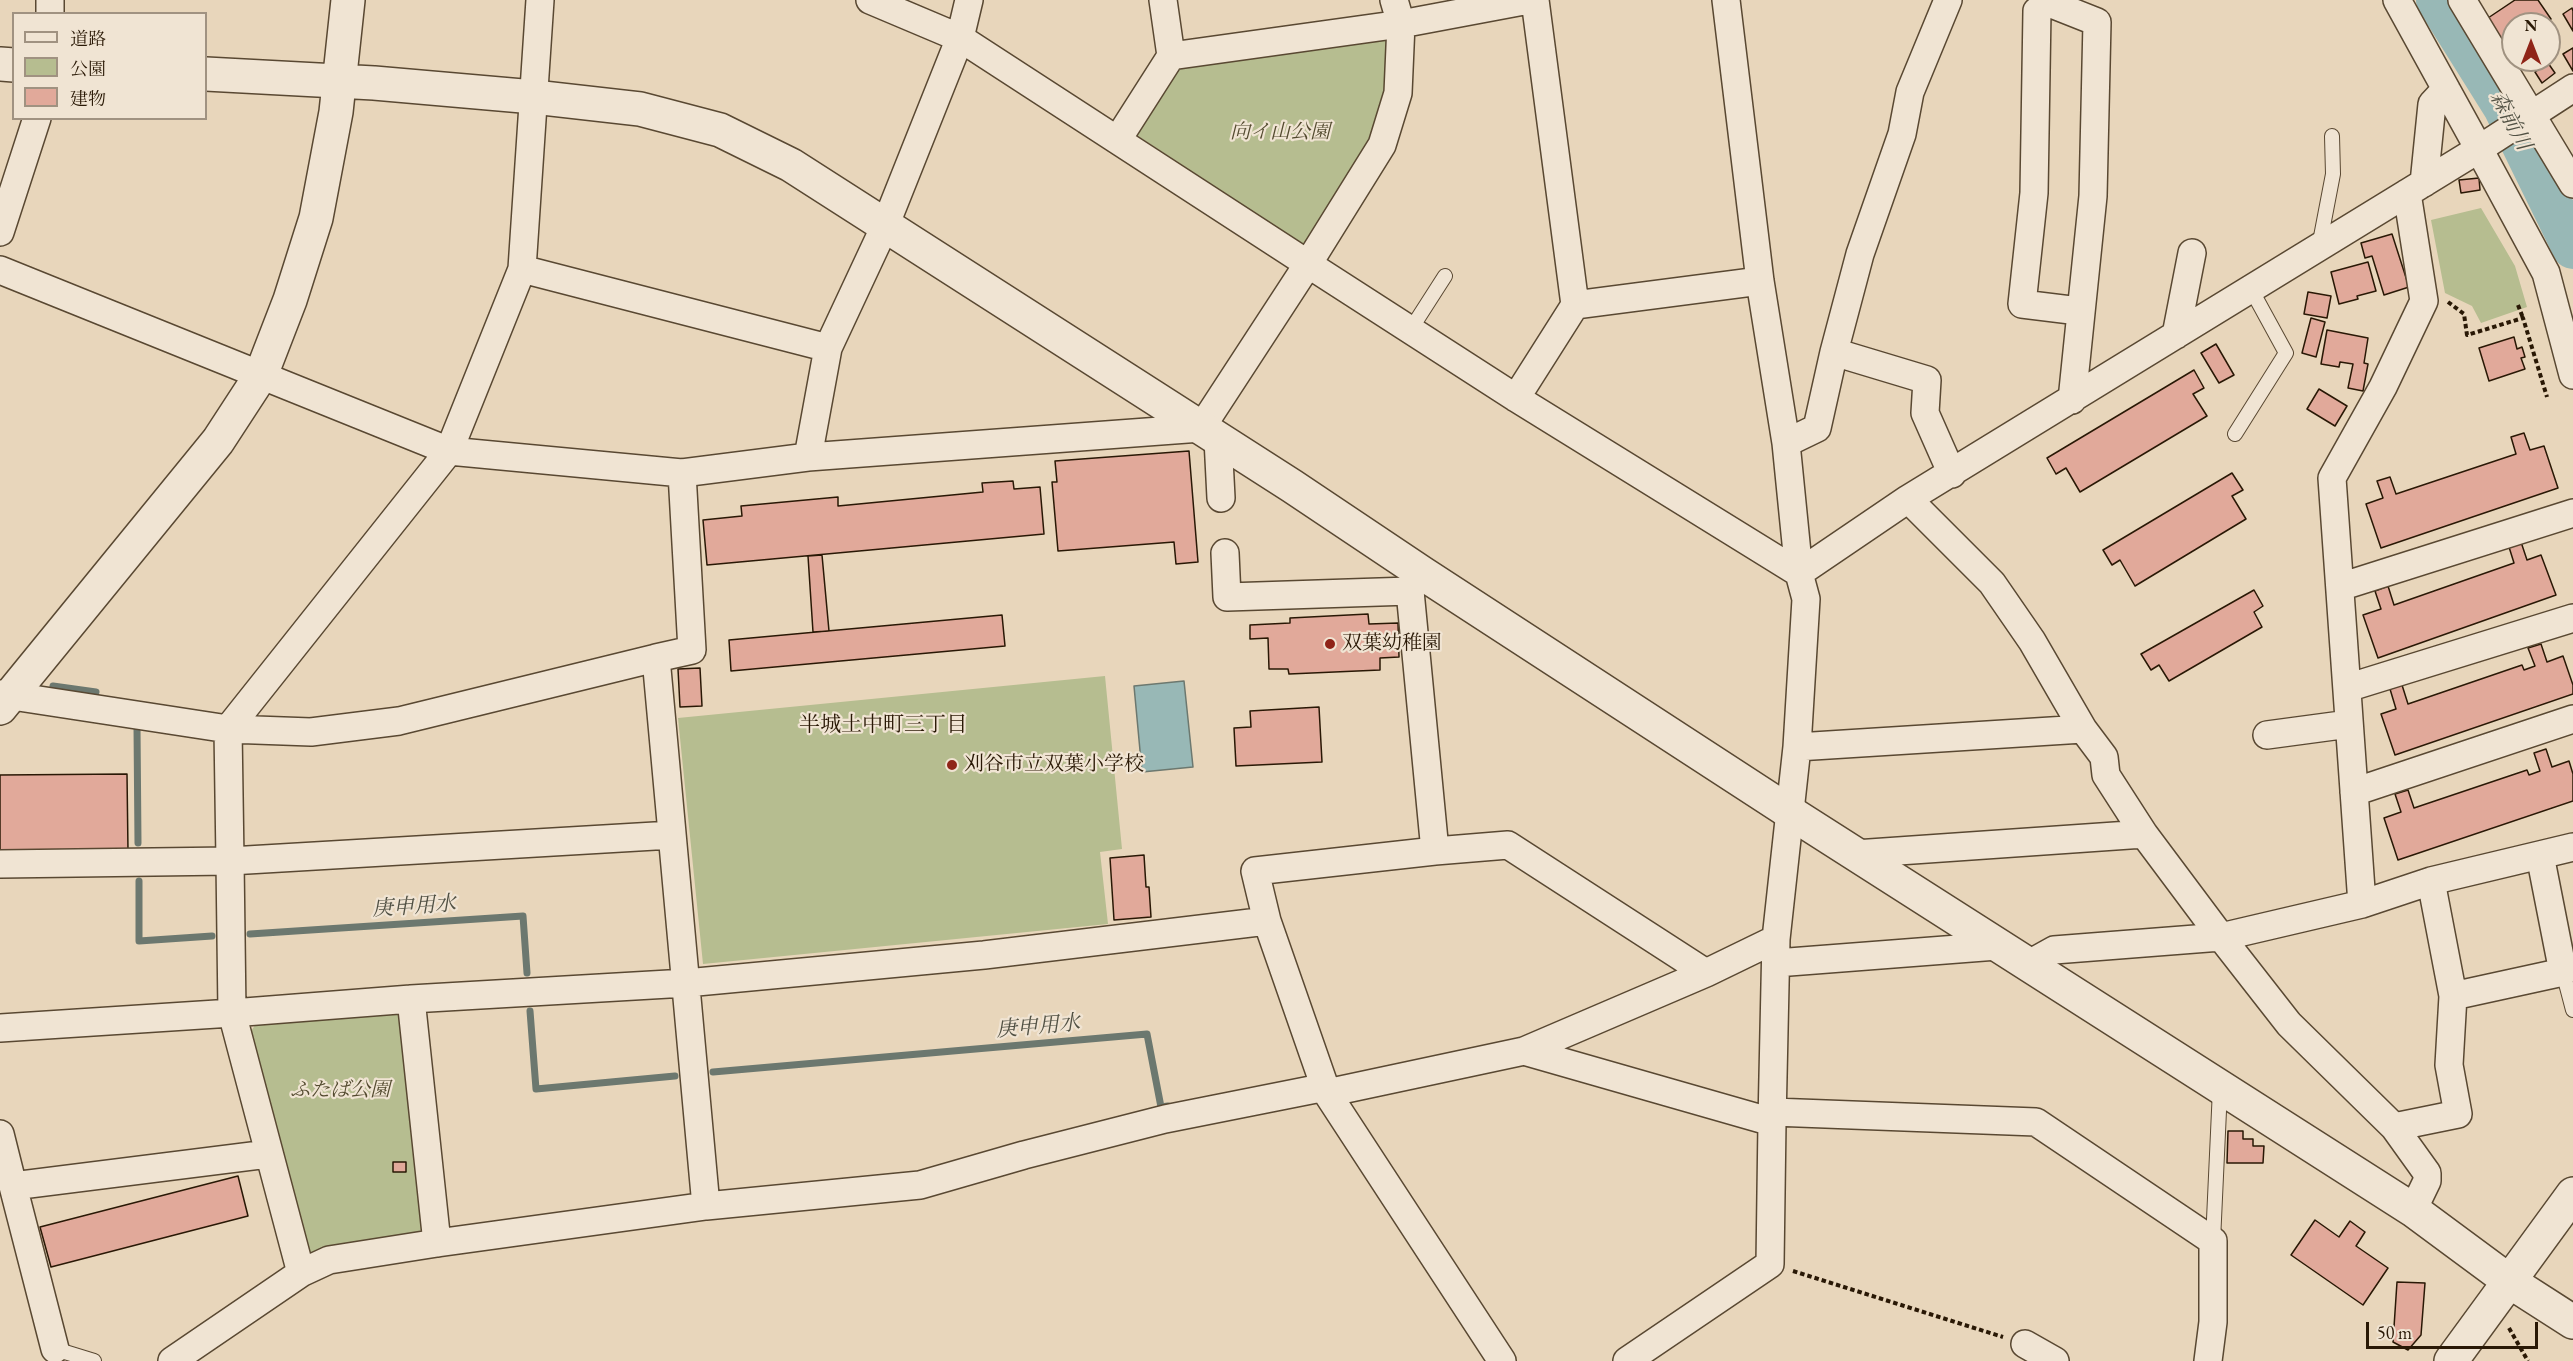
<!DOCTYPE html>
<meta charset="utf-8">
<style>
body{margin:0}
#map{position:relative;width:2573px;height:1361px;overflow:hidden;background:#e8d6bb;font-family:"EB Garamond","Noto Serif JP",serif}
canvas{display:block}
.legend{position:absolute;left:12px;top:12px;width:195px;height:108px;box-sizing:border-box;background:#f0e4d3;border:2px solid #a09281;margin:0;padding:8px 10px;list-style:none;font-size:18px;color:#291805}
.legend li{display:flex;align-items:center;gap:12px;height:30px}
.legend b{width:30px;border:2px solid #a09281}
.north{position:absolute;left:2501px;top:12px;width:60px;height:60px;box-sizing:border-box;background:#f0e4d3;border:2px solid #a09281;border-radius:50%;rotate:0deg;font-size:16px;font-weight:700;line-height:24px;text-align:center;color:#291805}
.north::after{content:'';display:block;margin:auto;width:21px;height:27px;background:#8f2418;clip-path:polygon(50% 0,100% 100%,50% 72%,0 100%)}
.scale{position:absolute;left:2366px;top:1322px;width:172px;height:27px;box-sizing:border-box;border:3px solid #291805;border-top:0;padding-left:8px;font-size:18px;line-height:21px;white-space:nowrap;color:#291805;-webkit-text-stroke:4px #f0e4d3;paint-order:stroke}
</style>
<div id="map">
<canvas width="2573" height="1361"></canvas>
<ul class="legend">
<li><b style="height:8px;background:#f0e4d3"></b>道路</li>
<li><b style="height:16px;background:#b6bd90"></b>公園</li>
<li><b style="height:16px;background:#e1a99a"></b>建物</li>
</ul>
<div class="north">N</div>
<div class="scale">50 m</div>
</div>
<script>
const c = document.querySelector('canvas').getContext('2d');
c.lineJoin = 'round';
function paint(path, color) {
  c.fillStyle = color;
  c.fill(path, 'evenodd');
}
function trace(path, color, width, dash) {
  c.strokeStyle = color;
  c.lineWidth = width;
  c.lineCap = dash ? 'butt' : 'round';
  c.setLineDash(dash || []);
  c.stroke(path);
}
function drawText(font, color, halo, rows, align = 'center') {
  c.font = font + ' "EB Garamond","Noto Serif JP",serif';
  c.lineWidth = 4.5;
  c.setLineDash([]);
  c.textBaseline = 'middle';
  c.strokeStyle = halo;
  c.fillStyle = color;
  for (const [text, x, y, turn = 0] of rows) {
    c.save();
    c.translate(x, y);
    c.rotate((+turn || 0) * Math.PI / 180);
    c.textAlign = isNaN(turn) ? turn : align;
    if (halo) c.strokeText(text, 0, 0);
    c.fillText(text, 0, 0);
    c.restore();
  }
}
const green = new Path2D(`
 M1391,36L1389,93L1371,142L1304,245L1135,134L1177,68Z
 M2481,208L2515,266L2527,307L2481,323L2472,306L2445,293L2431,220Z
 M1105,676L1122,849L1100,852L1108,924L703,964L678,718Z
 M397,1013L405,1021L424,1226L417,1234L349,1244L309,1254L251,1031L258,1021Z`);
const water = new Path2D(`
 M1184,681L1193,767L1142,772L1134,686Z`);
const stream = new Path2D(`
 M53,686L96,692
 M137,727L138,843
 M139,881V941L212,936
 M250,934L523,916L527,973
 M530,1011L536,1089L675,1076
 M713,1072L1147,1034L1161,1107L1168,1106`);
const river = new Path2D(`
 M2437,0L2504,107L2573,248`);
const building = new Path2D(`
 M2515,0H2538L2551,19L2543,24H2513V48L2509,51L2488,18Z
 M2572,8L2573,11V31L2563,14Z
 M2573,48V71L2563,54Z
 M2548,63L2555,73L2542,83L2535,72Z
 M2479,178L2480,190L2461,193L2459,180Z
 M2392,234L2409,287L2384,295L2372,256L2365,258L2361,243Z
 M2368,262L2376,291L2357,296L2358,299L2339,304L2331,272Z
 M2308,292L2331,296L2327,318L2304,314Z
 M2311,318L2325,322L2316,357L2302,353Z
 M2327,330L2368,338L2364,363L2368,364L2363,391L2348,388L2353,364L2340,362L2339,367L2321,364Z
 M2514,337L2517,349L2522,347L2525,357L2521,358L2525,369L2489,381L2479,348Z
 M2216,344L2234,375L2219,383L2201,353Z
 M2194,370L2204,388L2193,394L2207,416L2080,492L2066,468L2056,474L2047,458Z
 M2319,389L2347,406L2335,426L2307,409Z
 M2524,433L2530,450L2544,446L2558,488L2381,548L2366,504L2383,498L2377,481L2390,477L2396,494L2516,454L2511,437Z
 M1189,451L1198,562L1176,564L1174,542L1058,551L1052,482H1057L1055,461Z
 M2232,473L2243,490L2232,496L2246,519L2135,586L2120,560L2112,565L2103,550Z
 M1013,481L1014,489L1040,487L1044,534L707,565L703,520L742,516L741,506L838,497V506L983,492L982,483Z
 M2521,542L2527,560L2541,555L2556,595L2378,658L2363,615L2381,609L2375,591L2388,586L2394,605L2514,563L2509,547Z
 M822,555L829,631L813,632L808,556Z
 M2254,590L2263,606L2254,612L2262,627L2169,681L2159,665L2151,670L2141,654Z
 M1368,614L1369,624L1398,623L1399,657L1380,658V670L1289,674L1288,669H1269L1268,638L1250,639V625L1290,623V618Z
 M1002,615L1005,646L731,671L729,640Z
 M2541,644L2547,662L2563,656L2573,685V694L2395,755L2381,714L2396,709L2390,689L2402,685L2408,704L2522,665L2524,670L2535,666L2528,648Z
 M700,668L702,706L680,707L678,669Z
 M1319,707L1322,762L1236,766L1234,728L1251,727L1250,711Z
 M2546,749L2552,767L2569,761L2573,774V801L2398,860L2384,818L2401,812L2395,794L2408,790L2414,808L2527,770L2529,775L2540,771L2534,753Z
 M127,774L128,851L0,852V775Z
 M1144,855L1146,887H1149L1151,917L1114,920L1110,858Z
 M2228,1131H2243V1139H2253V1146H2264L2263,1163H2227Z
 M393,1162H406V1172H393Z
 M238,1176L248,1216L51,1267L40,1227Z
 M2315,1220L2339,1237L2350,1221L2365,1232L2356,1246L2388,1268L2363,1305L2291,1255Z
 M2397,1282L2425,1283L2421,1335L2408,1350L2393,1342Z`);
const path = new Path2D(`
 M2448,302L2464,314L2467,335L2523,318L2547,397
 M2518,305L2523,318
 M1793,1271L2003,1337
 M2509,1328L2528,1361`);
const service = new Path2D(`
 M2319,247L2333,174L2332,136
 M1411,329L1445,276
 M2235,434L2286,353L2251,289
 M2563,972L2573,1010
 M2213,1241L2220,1089
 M55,1353V1349L94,1361`);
const minor = new Path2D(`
 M50,0V14
 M540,0L522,269L449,451L228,729L230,861L672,835
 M870,0L960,38L1308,264L1382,145L1398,93L1401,24L1394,0
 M1726,0L1760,281L1786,443L1799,573L1908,499L2479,149L2397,0
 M2462,0L2573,184
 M1171,56L1401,24L1529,0
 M2573,88L2479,149L2546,273L2573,375
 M1118,139L1171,56L1163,0
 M2424,183L2432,104L2446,89
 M0,232L37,118
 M522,269L828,348
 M0,270L449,451L682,473
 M1575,305L1760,281
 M2176,335L2192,253
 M1834,352L1927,380L1925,413L1952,474
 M1516,398L1575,305L1535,0
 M2072,400L2093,196L2097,22L2049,3L2037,11L2034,193L2022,304L2079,311
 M1218,439L1221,498
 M1786,443L1817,428L1834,352L1860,254L1902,134L1910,92L1948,0
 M808,457L828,348L885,226L960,38L969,0
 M1908,499L1992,583L2032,641L2083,729L2104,757L2106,775L2144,834L2221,937L2289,1024L2394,1127L2427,1173V1181L2413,1210
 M1225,553L1227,597L1410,591
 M1422,573L1410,591L1435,851L1255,871L1267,921L1327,1093L1502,1361
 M2340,587L2573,513
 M2347,688L2573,618
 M0,694L228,729L311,732L399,721L656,658
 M2267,735L2349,724
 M1797,747L2083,729
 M2354,792L2573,719
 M1435,851L1508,845L1706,973L1524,1051
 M1855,854L2144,834
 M0,864L230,861L232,1013L301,1273
 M2362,904L2332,478L2383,387L2424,301L2407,193
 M1776,963L1997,946
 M2027,965L2054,950L2221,937L2362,904L2431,881L2573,847
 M1706,973L1776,939
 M2453,996L2563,972L2540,855
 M411,999L437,1243
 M0,1028L232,1013L411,999L686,983L984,955L1267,921
 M1327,1093L1524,1051L1772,1122L1770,1264L1627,1361
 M1773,1112L2036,1122L2213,1241V1322L2208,1361
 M2394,1127L2458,1114L2449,1065L2453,996L2431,881
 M0,1134L13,1186L268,1154
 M13,1186L55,1349
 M706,1206L656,658L692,650L682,473L808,457L1201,428L1308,264L1516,398L1799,573L1806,599L1797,747L1776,939L1772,1122
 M2025,1344L2055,1361
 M172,1361L301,1273L329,1260L437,1243L706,1206L920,1185L1024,1155L1165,1119L1326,1087`);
const tertiary = new Path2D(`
 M0,64L14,65
 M206,74L374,83L534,97L640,109L720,130L791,165L1292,486L1422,573L1791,813L2413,1210L2509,1281L2573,1322
 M0,708L218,441L261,375L290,300L316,218L336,112L348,0
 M2451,1361L2573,1194`);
const markers = [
 [1330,644,6,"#8f2418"],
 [952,765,6,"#8f2418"]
];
const parkNames = [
 ["向イ山公園",1280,133],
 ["ふたば公園",340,1091]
];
const poiNames = [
 ["双葉幼稚園",1342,644],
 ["刈谷市立双葉小学校",964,765]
];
const waterNames = [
 ["森前川",2510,121,62],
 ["庚申用水",414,907,-4],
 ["庚申用水",1038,1027,-5]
];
const neighbourhoodNames = [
 ["半城土中町三丁目",883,725]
];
paint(green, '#b6bd90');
paint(water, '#98b8b6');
trace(water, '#6c786f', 1.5);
trace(stream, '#6c786f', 7);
trace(river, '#98b8b6', 42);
paint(building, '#e1a99a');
trace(building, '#291805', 1.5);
trace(service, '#594832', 16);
trace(minor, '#594832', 30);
trace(tertiary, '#594832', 36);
trace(path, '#291805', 4, [4.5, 3]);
trace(service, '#f0e4d3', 14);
trace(minor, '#f0e4d3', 27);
trace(tertiary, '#f0e4d3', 33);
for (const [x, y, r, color] of markers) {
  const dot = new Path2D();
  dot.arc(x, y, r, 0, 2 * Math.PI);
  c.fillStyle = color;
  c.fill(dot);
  trace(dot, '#f0e4d3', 2);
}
drawText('italic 20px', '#534a2f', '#f0e4d3', parkNames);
drawText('20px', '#291805', '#f0e4d3', poiNames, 'left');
drawText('italic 21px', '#505043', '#f0e4d3', waterNames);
drawText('21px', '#291805', '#f0e4d3', neighbourhoodNames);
</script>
